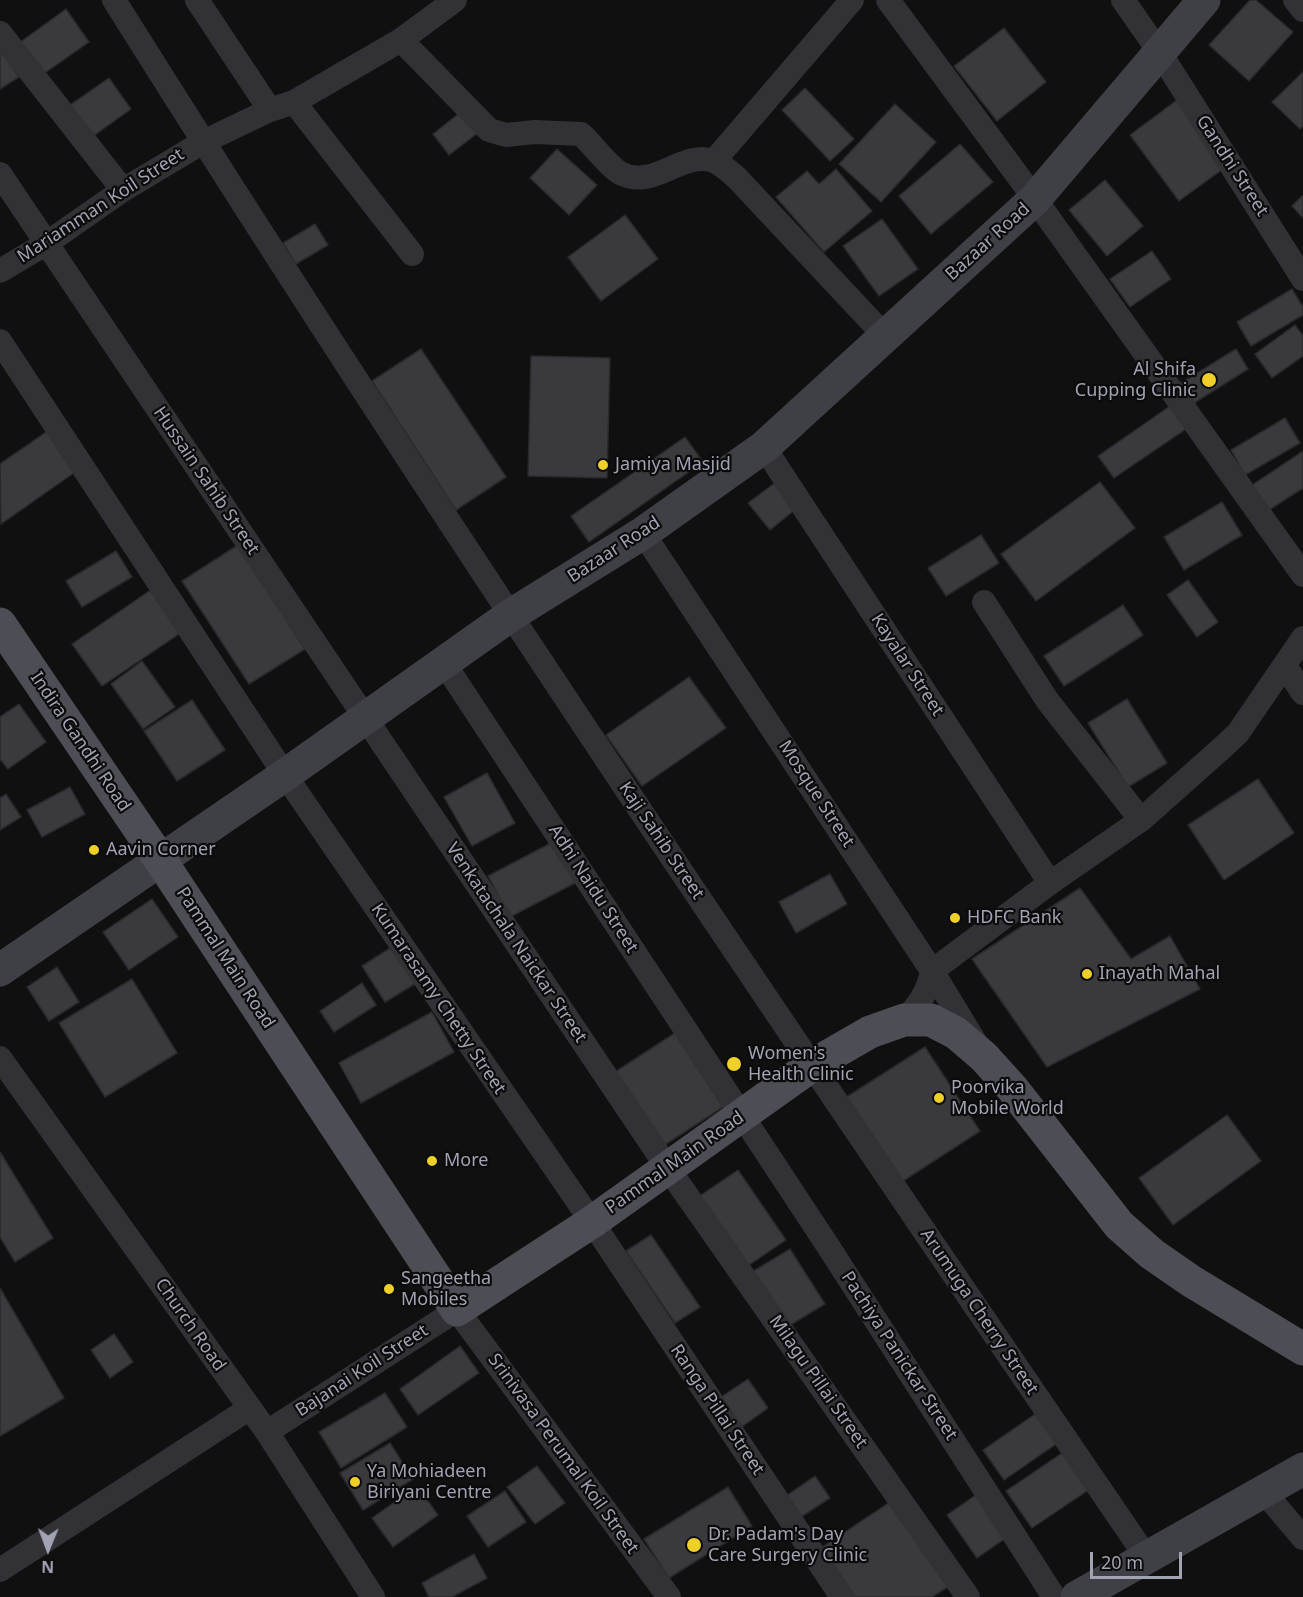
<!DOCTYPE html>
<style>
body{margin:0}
#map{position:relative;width:1303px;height:1597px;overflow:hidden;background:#101011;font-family:"Noto Sans",sans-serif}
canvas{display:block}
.north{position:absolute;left:18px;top:1519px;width:60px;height:60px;-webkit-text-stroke:4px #0b0b0c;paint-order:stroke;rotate:181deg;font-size:16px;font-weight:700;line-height:24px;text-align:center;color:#a1a3b2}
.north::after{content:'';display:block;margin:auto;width:21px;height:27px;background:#a1a3b2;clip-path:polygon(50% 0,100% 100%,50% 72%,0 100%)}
.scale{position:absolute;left:1090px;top:1552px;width:92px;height:27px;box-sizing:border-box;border:3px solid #a1a3b2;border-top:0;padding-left:8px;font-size:18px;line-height:21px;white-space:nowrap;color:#a1a3b2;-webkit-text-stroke:4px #0b0b0c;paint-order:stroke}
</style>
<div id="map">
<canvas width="1303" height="1597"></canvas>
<div class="north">N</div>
<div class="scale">20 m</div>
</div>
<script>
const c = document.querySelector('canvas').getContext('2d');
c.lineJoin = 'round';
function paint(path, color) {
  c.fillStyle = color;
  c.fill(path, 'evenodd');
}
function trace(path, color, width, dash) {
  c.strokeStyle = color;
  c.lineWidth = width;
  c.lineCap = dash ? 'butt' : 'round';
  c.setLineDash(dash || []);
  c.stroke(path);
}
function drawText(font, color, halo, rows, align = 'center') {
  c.font = font + ' "Noto Sans",sans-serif';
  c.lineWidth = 4.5;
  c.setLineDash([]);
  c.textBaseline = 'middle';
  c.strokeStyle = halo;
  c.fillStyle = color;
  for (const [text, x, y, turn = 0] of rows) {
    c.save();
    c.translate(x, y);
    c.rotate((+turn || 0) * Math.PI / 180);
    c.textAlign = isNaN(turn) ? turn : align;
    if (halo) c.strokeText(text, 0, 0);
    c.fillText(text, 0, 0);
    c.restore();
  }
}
const building = new Path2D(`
 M1250,0H1256L1293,32L1249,81L1209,45Z
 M66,9L89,42L42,75L19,43Z
 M1004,28L1046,82L997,121L954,66Z
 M0,49L19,77L0,89Z
 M1303,72V126L1300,129L1272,102Z
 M109,78L131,109L92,137L70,105Z
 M805,88L854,139L830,161L782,110Z
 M1177,100L1227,166L1179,201L1130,135Z
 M895,104L936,142L881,202L839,164Z
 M462,111L479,132L449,155L433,134Z
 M960,144L993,182L931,234L899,196Z
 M557,149L597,185L569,215L530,178Z
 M836,169L872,211L824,252L776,197L807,171L819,184Z
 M1105,180L1143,226L1107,256L1069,210Z
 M1303,195V218L1292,206Z
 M625,215L658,259L601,301L568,257Z
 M882,219L918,269L879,296L843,246Z
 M315,224L328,245L296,264L283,243Z
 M1152,251L1171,279L1130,307L1110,279Z
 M1292,289L1303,307V315L1251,346L1237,322Z
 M1295,325L1303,336V356L1272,378L1255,354Z
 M421,349L506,477L456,510L372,381Z
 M1236,349L1248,369L1191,405L1178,385Z
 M531,356L610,358L607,478L528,476Z
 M1173,404L1189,427L1114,478L1098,456Z
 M1285,418L1300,443L1245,475L1231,450Z
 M49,430L78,470L1,524L0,464Z
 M685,437L703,462L589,542L571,516Z
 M1303,451V488L1266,512L1249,487Z
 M776,482L797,508L770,530L748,503Z
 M1100,482L1135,528L1036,601L1001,554Z
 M1222,502L1242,535L1184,570L1164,537Z
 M981,535L999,563L946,596L928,568Z
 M238,545L305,649L249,684L182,581Z
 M116,551L132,577L82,607L66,581Z
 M1188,580L1218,622L1197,637L1167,595Z
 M155,587L185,630L102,686L72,644Z
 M1123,605L1143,635L1064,686L1044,656Z
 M142,661L175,707L143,729L111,684Z
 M689,677L726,728L642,786L606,735Z
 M1127,699L1167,763L1128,787L1088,723Z
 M192,700L225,750L177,781L144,731Z
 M19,704L46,742L8,769L0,759V717Z
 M487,773L515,823L472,846L444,797Z
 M1258,779L1294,833L1224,880L1188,825Z
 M70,787L85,814L42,837L27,810Z
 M6,794L21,817L0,830V798Z
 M553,842L575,883L510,917L488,876Z
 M830,874L847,904L796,933L779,902Z
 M1080,888L1131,959L1170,936L1200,989L1047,1067L972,959Z
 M152,899L178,937L129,970L103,932Z
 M395,945L418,982L385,1002L362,966Z
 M57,967L79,1002L49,1021L27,987Z
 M132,979L177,1053L105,1097L59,1023Z
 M362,983L376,1005L334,1032L320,1011Z
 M432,1012L454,1052L361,1103L339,1063Z
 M675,1033L723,1107L663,1146L615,1072Z
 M925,1047L980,1131L900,1183L845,1098Z
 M1227,1115L1261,1161L1173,1225L1139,1178Z
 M0,1152L53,1238L15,1262L0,1237Z
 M738,1170L786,1240L746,1267L698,1197Z
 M651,1235L700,1307L675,1323L626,1251Z
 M790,1249L825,1304L787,1327L752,1272Z
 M0,1288L64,1398L0,1436Z
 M114,1334L133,1362L110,1378L91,1350Z
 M460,1346L479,1373L418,1415L400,1389Z
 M748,1379L768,1408L736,1431L715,1401Z
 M385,1393L407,1427L341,1468L319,1432Z
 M1041,1410L1062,1440L1004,1480L983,1450Z
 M390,1443L413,1479L363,1510L340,1473Z
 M1068,1449L1093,1487L1032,1528L1006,1491Z
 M537,1466L565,1503L535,1524L507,1487Z
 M815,1476L830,1498L801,1517L786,1496Z
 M417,1486L438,1515L393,1547L372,1518Z
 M728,1487L752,1526L669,1578L644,1539Z
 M983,1490L1013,1533L977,1558L947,1515Z
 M505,1491L526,1522L488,1547L467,1516Z
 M893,1500L951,1585L932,1597H854L821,1548Z
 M474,1554L487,1578L452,1597H429L422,1583Z`);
const street = new Path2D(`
 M114,0C445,528 796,1044 1147,1558
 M197,0L270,110
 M888,0L1035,199L1303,575
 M1123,0L1160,53L1303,279
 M1295,0L1303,10
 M0,33L123,190
 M401,40L489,130L506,135L535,132L581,134C592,144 609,167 620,173C654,191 681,150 714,161C721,164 730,172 736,177L885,336
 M294,102L412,254
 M714,161L852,0
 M0,174L667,1167L968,1597
 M0,271L47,243L123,190L203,142L270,110L294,102L401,40L455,0
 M0,341L285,775L592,1222L842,1597
 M764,447L1050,883
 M643,533L932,971L977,1045
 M984,602L1047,700L1141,820
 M444,663L826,1243L1054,1597
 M1285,666L1303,693
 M904,1020C919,1005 928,992 932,971L1050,883L1141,820L1222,748L1238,733L1303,638
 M0,1058L267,1432L373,1597
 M267,1432L457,1310L669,1597
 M1265,1493L1303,1538
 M0,1570L250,1408`);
const secondary = new Path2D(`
 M0,970L285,775L511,615L643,533L764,447L1035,199L1204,0
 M1077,1597L1303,1469`);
const primary = new Path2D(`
 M0,624L161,861L457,1310L592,1222L811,1066L870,1032L904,1020H931L956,1033L984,1057L1012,1088L1119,1225L1152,1254L1191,1281L1303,1349`);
const markers = [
 [1209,380,8,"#efd029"],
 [603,465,6,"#efd029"],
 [94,850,6,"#efd029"],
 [955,918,6,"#efd029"],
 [1087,974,6,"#efd029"],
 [734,1064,8,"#efd029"],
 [939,1098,6,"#efd029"],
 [432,1161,6,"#efd029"],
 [389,1289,6,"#efd029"],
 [355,1482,6,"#efd029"],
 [694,1545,8,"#efd029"]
];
const streetNames = [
 ["Gandhi Street",1232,166,57],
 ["Mariamman Koil Street",101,206,-33],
 ["Bazaar Road",988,242,-42],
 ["Hussain Sahib Street",206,481,56],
 ["Bazaar Road",614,550,-33],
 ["Kayalar Street",907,665,57],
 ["Indira Gandhi Road",80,742,56],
 ["Mosque Street",816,794,57],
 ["Kaji Sahib Street",661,841,56],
 ["Adhi Naidu Street",593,889,57],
 ["Venkatachala Naickar Street",516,943,56],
 ["Pammal Main Road",225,958,57],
 ["Kumarasamy Chetty Street",438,999,56],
 ["Pammal Main Road",675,1163,-35],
 ["Arumuga Cherry Street",979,1312,56],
 ["Church Road",190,1325,55],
 ["Pachiya Panickar Street",899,1356,57],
 ["Bajanai Koil Street",362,1371,-33],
 ["Milagu Pillai Street",818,1382,55],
 ["Ranga Pillai Street",717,1410,56],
 ["Srinivasa Perumal Koil Street",563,1454,54]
];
const poiNames = [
 ["Al Shifa",1196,370,"right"],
 ["Cupping Clinic",1196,391,"right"],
 ["Jamiya Masjid",615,465],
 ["Aavin Corner",106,850],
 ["HDFC Bank",967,918],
 ["Inayath Mahal",1099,974],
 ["Women's",748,1054],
 ["Health Clinic",748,1075],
 ["Poorvika",951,1088],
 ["Mobile World",951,1109],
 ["More",444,1161],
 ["Sangeetha",401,1279],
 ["Mobiles",401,1300],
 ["Ya Mohiadeen",367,1472],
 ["Biriyani Centre",367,1493],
 ["Dr. Padam's Day",708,1535],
 ["Care Surgery Clinic",708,1556]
];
paint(building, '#3a3a3e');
trace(building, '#2a2a2d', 1.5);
trace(street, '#313136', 24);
trace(secondary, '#3f3f46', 33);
trace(primary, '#4d4d55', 33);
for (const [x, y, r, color] of markers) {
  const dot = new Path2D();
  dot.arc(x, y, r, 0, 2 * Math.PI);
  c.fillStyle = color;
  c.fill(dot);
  trace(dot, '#0b0b0c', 2);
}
drawText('18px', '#a1a3b2', '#0b0b0c', streetNames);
drawText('18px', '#a1a3b2', '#0b0b0c', poiNames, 'left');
</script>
